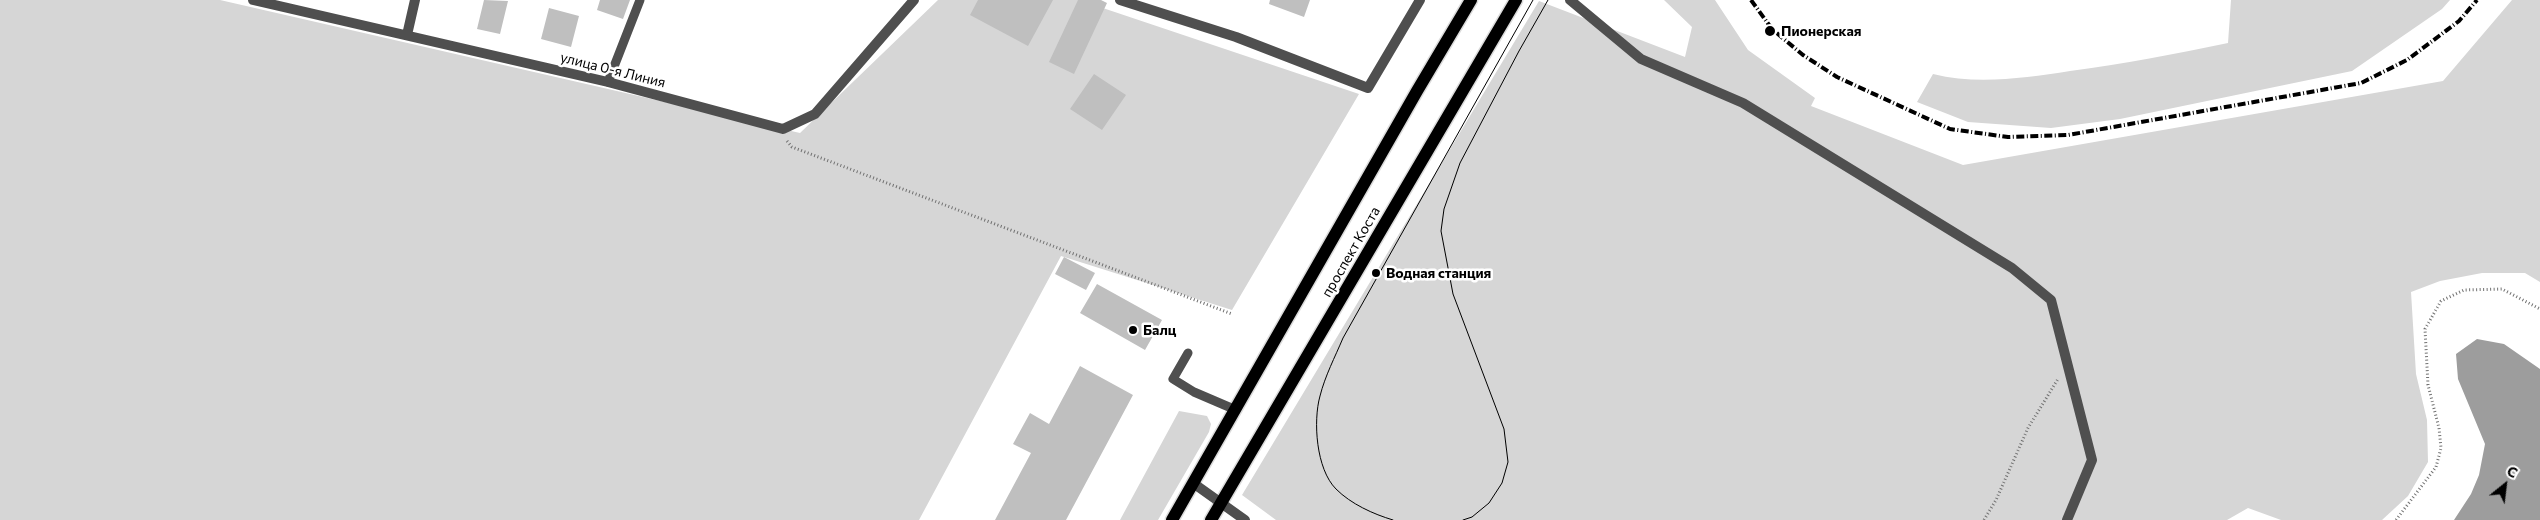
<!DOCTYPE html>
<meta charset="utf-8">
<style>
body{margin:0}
#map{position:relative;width:2540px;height:520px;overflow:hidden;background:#fff;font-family:Commissioner,sans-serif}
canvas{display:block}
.north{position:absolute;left:2480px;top:460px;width:50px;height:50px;-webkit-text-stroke:4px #fff;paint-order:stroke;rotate:29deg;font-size:14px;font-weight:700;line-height:20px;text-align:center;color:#000}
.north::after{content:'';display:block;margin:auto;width:18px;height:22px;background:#000;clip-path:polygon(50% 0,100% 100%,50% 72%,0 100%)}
</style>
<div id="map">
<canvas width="2540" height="520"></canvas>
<div class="north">С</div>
</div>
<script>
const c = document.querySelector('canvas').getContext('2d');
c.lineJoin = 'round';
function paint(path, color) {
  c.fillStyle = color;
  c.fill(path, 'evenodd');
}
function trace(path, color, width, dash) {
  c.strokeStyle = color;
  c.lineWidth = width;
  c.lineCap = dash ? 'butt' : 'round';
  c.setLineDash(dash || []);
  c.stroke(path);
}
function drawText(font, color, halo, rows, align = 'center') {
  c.font = font + ' Commissioner,sans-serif';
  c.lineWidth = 5;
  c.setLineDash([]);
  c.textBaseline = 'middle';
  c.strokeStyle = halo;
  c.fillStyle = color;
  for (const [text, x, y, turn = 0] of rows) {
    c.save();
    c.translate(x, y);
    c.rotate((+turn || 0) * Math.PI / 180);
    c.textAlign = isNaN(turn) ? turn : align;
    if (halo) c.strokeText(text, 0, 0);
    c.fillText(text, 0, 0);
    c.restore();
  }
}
const green = new Path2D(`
 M0,0H220L800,133L938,0H1079L1359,94L1232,310L1061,256L919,520H0Z
 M1664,0H1715L1748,50L1815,98L1811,106L1963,165L2443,81L2512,0H2540V282L2525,273H2482L2440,281L2411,292L2416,374L2427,420L2428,462L2408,496L2382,520H2281L2248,508L2227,520H1276L1242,495L1539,1L1685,57L1692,27Z
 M2231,0H2450L2442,9L2352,71L2120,119L2051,128L1968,122L1917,102L1933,74C1977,85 2025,78 2070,71C2123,64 2176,54 2228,43Z
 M1179,411L1207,416L1211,424L1209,432L1158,520H1120Z`);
const water = new Path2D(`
 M2477,339L2504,344L2540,369V520H2454L2471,494L2479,475L2485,444L2458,379L2456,354Z`);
const building = new Path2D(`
 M484,0L508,1L500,34L477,29Z
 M600,0H630L623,19L597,10Z
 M978,0H1053L1028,46L970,15Z
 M1078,0H1101L1107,3L1074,74L1049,62Z
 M1270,0H1310L1304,17L1269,4Z
 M549,8L579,16L571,47L541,39Z
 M1094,74L1126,95L1102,130L1070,109Z
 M1064,257L1095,273L1086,290L1055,274Z
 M1097,284L1162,320L1145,350L1080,313Z
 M1080,366L1133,395L1066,520H995L1031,453L1013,444L1030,413L1049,424Z`);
const path = new Path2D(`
 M787,141L792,147L1232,314
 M1984,520L1996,500L2028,428L2058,379
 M2396,520L2436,467L2441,448L2439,428L2428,385L2425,329L2441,301L2464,290L2502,289L2540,309`);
const lane = new Path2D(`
 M608,82L640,0
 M1188,353L1173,379L1194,392L1236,410`);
const street = new Path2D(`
 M253,0L608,82L783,129L815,114L914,0
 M1120,0L1236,37L1368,88L1420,0
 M1570,0L1641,59L1743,103L2012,268L2051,300L2092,460L2067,520
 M407,35L415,0
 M1193,483L1245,520`);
const primary = new Path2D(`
 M1172,520L1417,91L1471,0
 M1211,520L1516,0`);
const tram = new Path2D(`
 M1393,520C1373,514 1351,504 1336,489C1316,469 1313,421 1320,396C1325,376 1335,357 1343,338L1533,0
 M1463,520L1472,517L1489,503L1502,483L1508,462L1504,429L1453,294L1441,231L1444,209L1460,163L1519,51L1548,0`);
const rail = new Path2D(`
 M1751,0L1772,29L1803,55L1837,77L1950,129L2008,137L2068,135L2361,83L2407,60L2459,21L2477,0`);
const markers = [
 [1770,31,6,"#000"],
 [1376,273,5,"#000"],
 [1133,330,5,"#000"]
];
const poiNames = [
 ["Пионерская",1781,31],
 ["Водная станция",1386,273],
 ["Балц",1143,330]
];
const streetNames = [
 ["улица 0-я Линия",613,70,14],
 ["проспект Коста",1351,252,-60]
];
paint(green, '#d6d6d6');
paint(water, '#9d9d9d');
paint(building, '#bfbfbf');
trace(primary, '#dbdbdb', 15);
trace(path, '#717171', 3, [1, 2.5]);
trace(lane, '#4f4f4f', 9);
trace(street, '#4f4f4f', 10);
trace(primary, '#000', 12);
trace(tram, '#000', 1);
trace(rail, '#000', 4, [8, 2.5, 1, 2.5]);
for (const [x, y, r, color] of markers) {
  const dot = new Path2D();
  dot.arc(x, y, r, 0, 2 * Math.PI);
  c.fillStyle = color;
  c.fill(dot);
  trace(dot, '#fff', 2);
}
drawText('bold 14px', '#000', '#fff', poiNames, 'left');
drawText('14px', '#000', '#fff', streetNames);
</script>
